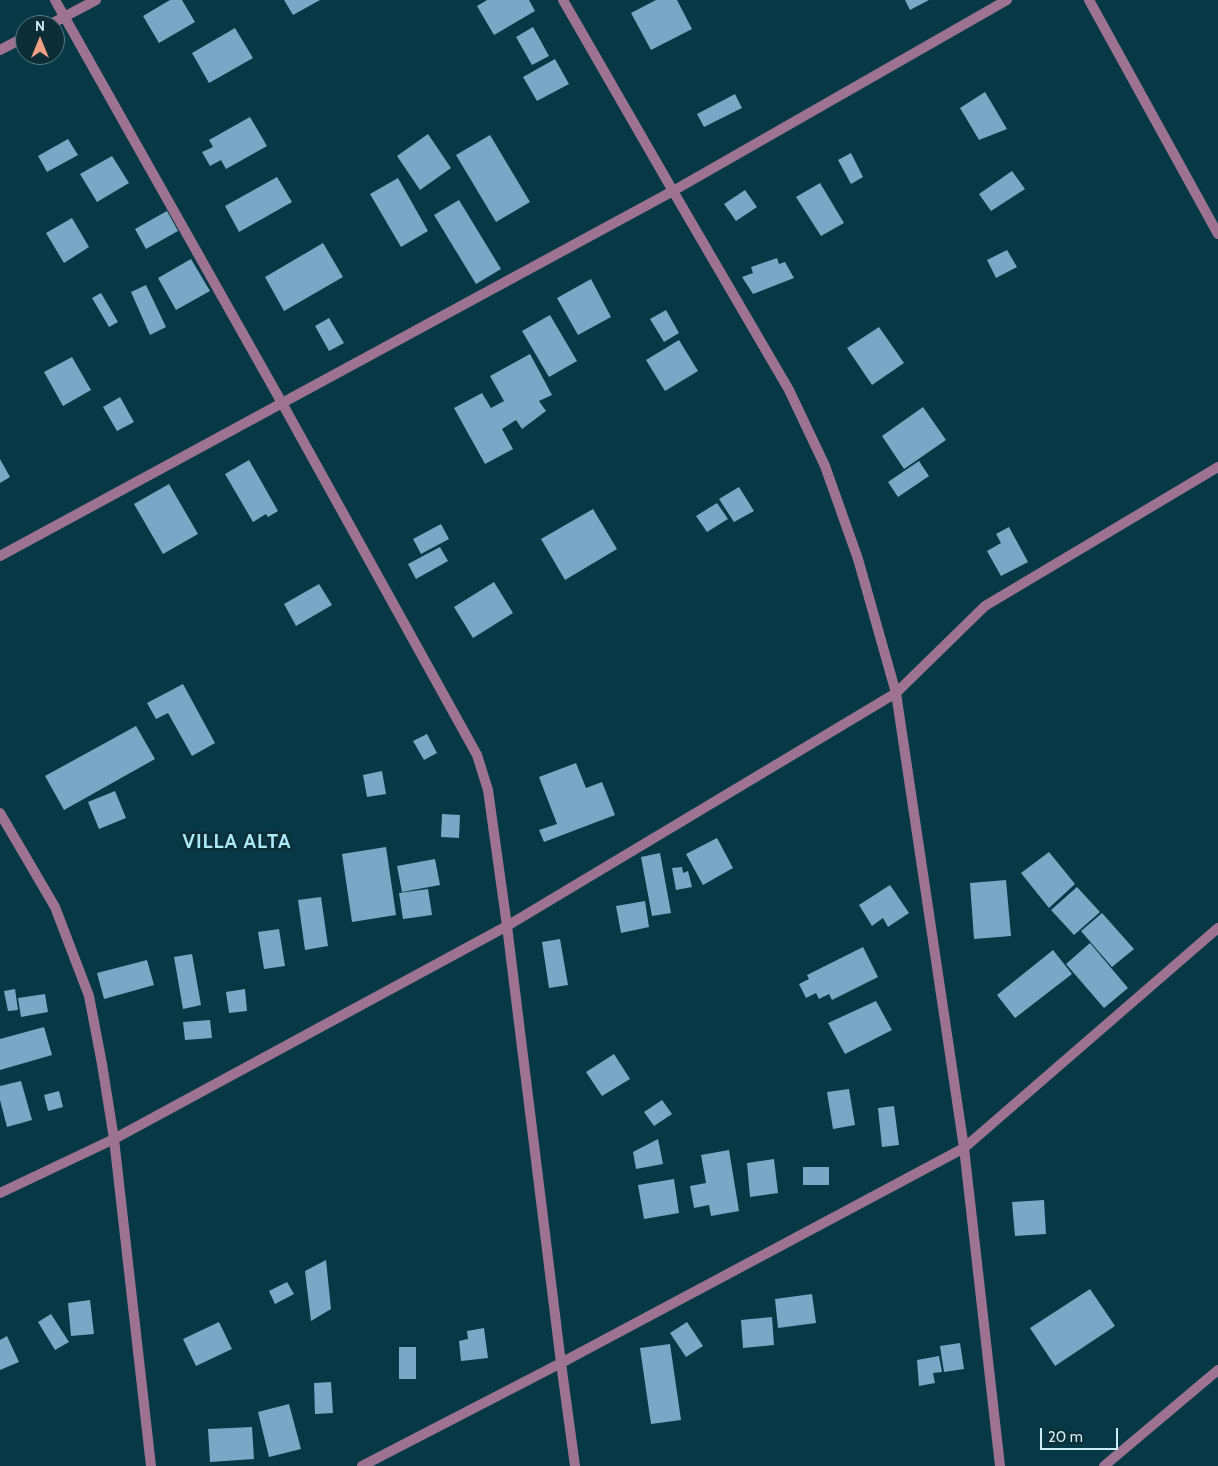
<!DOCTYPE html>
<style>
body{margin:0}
#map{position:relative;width:1218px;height:1466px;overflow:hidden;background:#063945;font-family:Cabin,sans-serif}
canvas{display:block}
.north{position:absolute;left:15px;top:15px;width:50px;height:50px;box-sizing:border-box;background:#0d2e36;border:1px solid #5a7a82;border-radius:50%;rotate:0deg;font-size:14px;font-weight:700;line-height:20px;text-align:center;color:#ceecf5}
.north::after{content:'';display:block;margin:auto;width:18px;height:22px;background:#f39f85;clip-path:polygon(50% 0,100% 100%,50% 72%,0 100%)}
.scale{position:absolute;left:1040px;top:1428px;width:78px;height:22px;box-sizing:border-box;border:2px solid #ceecf5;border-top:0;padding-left:6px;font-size:15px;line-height:18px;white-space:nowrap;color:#ceecf5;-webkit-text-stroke:4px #0d2e36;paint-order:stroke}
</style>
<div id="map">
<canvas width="1218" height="1466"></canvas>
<div class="north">N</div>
<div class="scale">20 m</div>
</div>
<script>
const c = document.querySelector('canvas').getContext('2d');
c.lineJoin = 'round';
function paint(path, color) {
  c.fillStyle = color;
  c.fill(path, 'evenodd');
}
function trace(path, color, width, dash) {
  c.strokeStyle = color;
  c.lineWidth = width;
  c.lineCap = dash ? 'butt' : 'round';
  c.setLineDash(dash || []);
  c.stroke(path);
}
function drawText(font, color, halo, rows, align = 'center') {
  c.font = font + ' Cabin,sans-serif';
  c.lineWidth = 5;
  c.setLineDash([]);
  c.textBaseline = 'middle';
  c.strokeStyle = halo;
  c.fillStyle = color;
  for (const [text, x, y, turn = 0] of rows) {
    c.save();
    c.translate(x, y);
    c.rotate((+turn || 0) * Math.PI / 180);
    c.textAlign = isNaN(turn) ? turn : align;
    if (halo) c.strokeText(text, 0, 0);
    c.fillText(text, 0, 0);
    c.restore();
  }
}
const building = new Path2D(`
 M170,0H182L195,22L159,43L143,16Z
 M284,0H320L293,15Z
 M487,0H529L535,11L494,35L477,6Z
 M656,0H677L692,29L651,50L631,13Z
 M905,0H929L910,10Z
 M533,27L549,56L532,65L516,37Z
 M235,28L253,58L209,83L192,53Z
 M555,59L569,84L537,101L523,77Z
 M985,92L1007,129L979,140L960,108Z
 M735,94L742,108L704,127L697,114Z
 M250,117L267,146L226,169L221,160L210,166L202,152L213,147L209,140Z
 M428,134L451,168L420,190L397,156Z
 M490,135L530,202L496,222L456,155Z
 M68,139L78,155L47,172L38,156Z
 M851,153L863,177L851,184L838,160Z
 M112,156L129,183L97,202L80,174Z
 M1012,171L1025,189L991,211L979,194Z
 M277,177L292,202L239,232L225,206Z
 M398,178L428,231L401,247L370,194Z
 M820,183L844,223L821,236L796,197Z
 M745,190L757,207L736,221L724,204Z
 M459,200L501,269L476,284L434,215Z
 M167,211L178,231L146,249L135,229Z
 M72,218L89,247L64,263L46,233Z
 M323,243L343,277L284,311L265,277Z
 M1007,250L1017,267L996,278L987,260Z
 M777,258L779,264L785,262L794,278L753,294L742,277L753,273L751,267Z
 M191,259L210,291L176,310L158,278Z
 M591,279L611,317L578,335L557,298Z
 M146,285L166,327L150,335L131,292Z
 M101,293L118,322L109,327L92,298Z
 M666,310L679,333L664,342L650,319Z
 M550,315L577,361L549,377L522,331Z
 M329,318L344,343L329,351L315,326Z
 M879,327L904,363L872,385L847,348Z
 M679,340L698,371L665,391L646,360Z
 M530,354L552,395L539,401L546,411L522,429L516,420L502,429L513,449L485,464L454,408L482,393L491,408L504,401L490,376Z
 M72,357L91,390L63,406L44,372Z
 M120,397L134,422L117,431L103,407Z
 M923,407L946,440L904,469L882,436Z
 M0,459L10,477L0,483Z
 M249,460L278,511L268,517L266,514L253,522L225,474Z
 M919,461L929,476L898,497L888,482Z
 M169,484L198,534L163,554L134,504Z
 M739,487L754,511L734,522L719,499Z
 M717,503L728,519L707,532L696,516Z
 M593,509L617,549L565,580L541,539Z
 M441,524L449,539L421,554L413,539Z
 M1009,527L1028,562L1001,576L987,551L1001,543L996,534Z
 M440,547L448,561L416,579L408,564Z
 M494,582L513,613L473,638L454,607Z
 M319,584L332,605L296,626L284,604Z
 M183,684L215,743L192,756L168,713L156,719L147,703Z
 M136,726L155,759L64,810L45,776Z
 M427,734L437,753L424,760L413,741Z
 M576,763L586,788L602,782L615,815L544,842L539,830L557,824L539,777Z
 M382,771L386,794L367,797L363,775Z
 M115,791L126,818L99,829L88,802Z
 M442,814L460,815L459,838L441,837Z
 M717,838L733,868L703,885L686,854Z
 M386,847L396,915L352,922L342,854Z
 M1049,852L1075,884L1049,908L1021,873Z
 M660,853L671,913L652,916L641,857Z
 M435,859L440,885L402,892L397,866Z
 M682,867L683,873L688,871L692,887L676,890L672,868Z
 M1006,880L1011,936L974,939L970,883Z
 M890,885L909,913L888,927L883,918L872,926L859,905Z
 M1077,887L1100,912L1074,935L1051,910Z
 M428,889L432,915L403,919L399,893Z
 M321,897L328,946L305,950L298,900Z
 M645,901L649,927L621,933L616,906Z
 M1102,913L1134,949L1112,967L1081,931Z
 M279,929L285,966L264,969L258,932Z
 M560,939L568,985L549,988L542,942Z
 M1090,943L1128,988L1104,1008L1066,964Z
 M863,947L878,977L832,1000L829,994L819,999L816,993L806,998L799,984L809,979L807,975Z
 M1053,950L1072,974L1015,1018L997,995Z
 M192,954L201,1005L183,1009L174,957Z
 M147,960L154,985L104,999L97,973Z
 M15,989L18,1010L8,1011L4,991Z
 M245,989L247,1011L229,1013L226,992Z
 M45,994L48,1012L21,1017L18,998Z
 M876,1001L892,1030L845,1054L828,1023Z
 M210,1020L212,1038L185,1040L183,1022Z
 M44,1027L52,1055L0,1070V1039Z
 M614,1054L630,1079L602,1096L586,1072Z
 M21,1081L32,1120L7,1127L0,1100V1086Z
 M849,1089L855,1125L833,1129L827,1092Z
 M59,1091L63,1107L48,1111L44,1095Z
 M662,1100L672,1114L654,1126L644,1112Z
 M894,1106L899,1145L882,1147L878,1108Z
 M658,1139L663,1164L636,1169L633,1152Z
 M729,1150L739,1211L711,1216L709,1205L694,1208L690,1186L706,1183L701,1155Z
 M774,1159L778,1193L750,1197L747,1163Z
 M803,1167H829V1185H803Z
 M674,1179L679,1213L644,1219L638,1185Z
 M1044,1200L1046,1234L1015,1236L1012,1202Z
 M326,1260L331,1309L311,1321L305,1271Z
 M287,1282L294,1294L275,1304L269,1291Z
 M1090,1289L1115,1326L1055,1366L1030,1328Z
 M812,1294L816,1323L778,1328L775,1299Z
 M90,1300L94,1334L71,1336L68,1303Z
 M51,1314L69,1342L55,1350L38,1322Z
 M772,1317L774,1345L743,1348L741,1320Z
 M219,1322L232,1349L196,1366L183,1339Z
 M687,1322L703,1346L686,1357L670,1333Z
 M484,1328L488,1358L461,1361L459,1341L468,1339L467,1331Z
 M7,1336L19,1362L0,1370V1340Z
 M960,1343L964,1369L944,1372L940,1346Z
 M670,1344L681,1420L651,1424L640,1348Z
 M399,1347H416V1379H399Z
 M939,1356L942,1372L933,1373L935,1383L919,1386L917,1360Z
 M331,1382L333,1413L315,1414L314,1383Z
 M289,1404L301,1449L269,1457L258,1412Z
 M252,1427L254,1459L210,1462L208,1429Z`);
const minor = new Path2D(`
 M55,0L282,403L477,755L488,790L507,926L561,1363L575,1466
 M563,0L673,191L789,390L825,466L858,559L896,693L964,1148L1000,1466
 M1089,0L1218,234
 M49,25L96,0
 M0,50L25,37
 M0,556L673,191L1007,0
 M0,813L55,907L89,996L102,1064L114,1139L151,1466
 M0,1193L114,1139L507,926L896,693L985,606L1218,467
 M362,1466L561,1363L964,1148L1218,928
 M1104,1466L1218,1370`);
const districtNames = [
 ["VILLA ALTA",237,842]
];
paint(building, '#79a8c6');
trace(minor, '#9e7392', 10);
c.letterSpacing = '1px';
drawText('bold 20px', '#aae9fa', '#0d2e36', districtNames);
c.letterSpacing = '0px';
</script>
